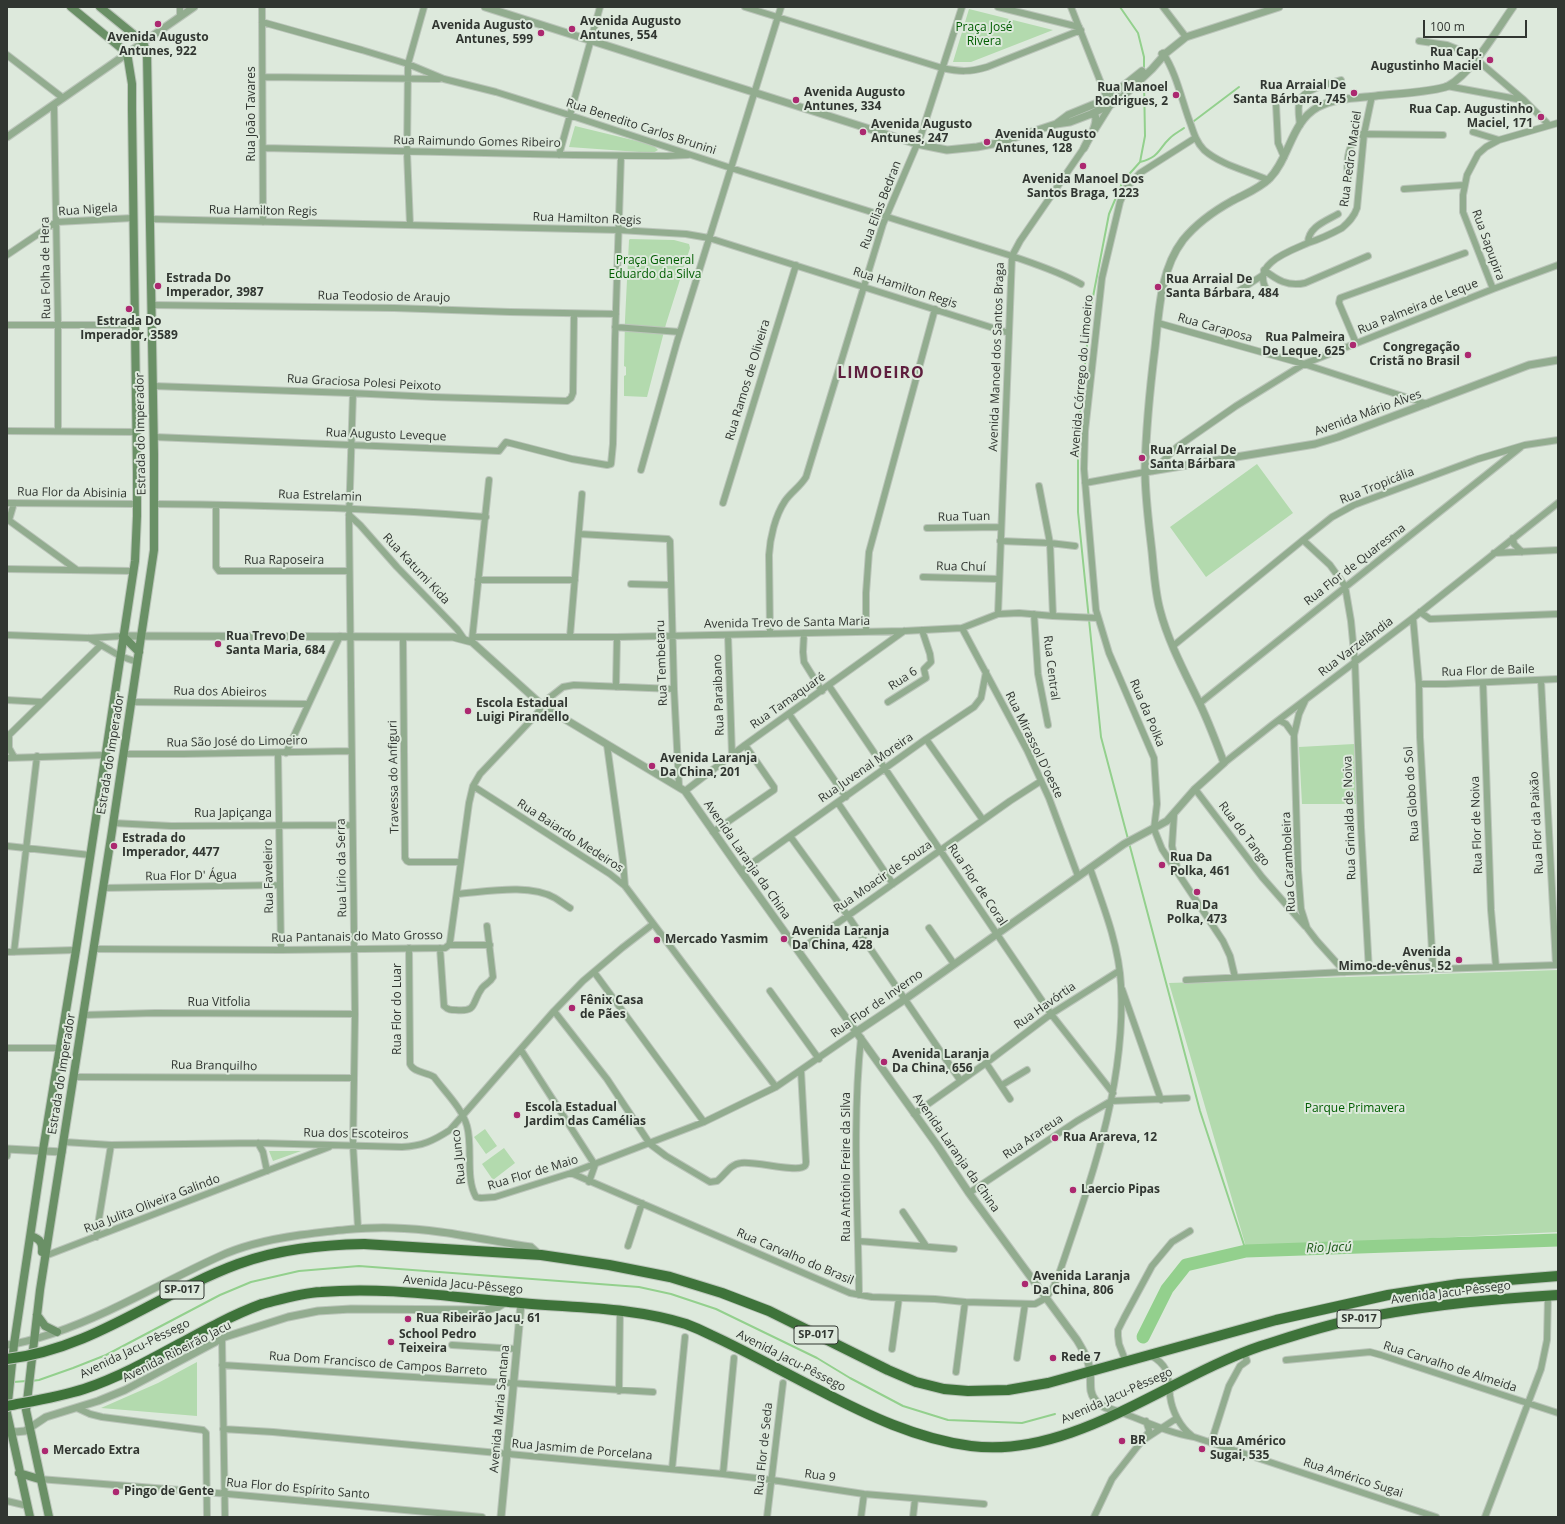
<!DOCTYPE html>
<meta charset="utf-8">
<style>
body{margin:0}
#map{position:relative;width:1565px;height:1524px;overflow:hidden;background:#dde9dc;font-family:"Open Sans",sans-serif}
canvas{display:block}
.frame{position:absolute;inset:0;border:8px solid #313631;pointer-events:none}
.scale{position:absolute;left:1423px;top:20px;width:104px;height:18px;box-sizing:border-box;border:2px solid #313631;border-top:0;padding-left:5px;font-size:12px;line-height:14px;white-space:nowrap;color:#313631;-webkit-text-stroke:3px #dde9dc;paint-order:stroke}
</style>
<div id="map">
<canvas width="1565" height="1524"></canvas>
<div class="frame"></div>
<div class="scale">100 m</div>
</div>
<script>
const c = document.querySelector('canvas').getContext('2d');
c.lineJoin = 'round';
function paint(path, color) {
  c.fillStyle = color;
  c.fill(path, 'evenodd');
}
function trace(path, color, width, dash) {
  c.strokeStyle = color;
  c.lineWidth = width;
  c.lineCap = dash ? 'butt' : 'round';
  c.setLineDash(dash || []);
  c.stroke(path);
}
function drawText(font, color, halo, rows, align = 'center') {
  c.font = font + ' "Open Sans",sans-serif';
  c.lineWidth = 4;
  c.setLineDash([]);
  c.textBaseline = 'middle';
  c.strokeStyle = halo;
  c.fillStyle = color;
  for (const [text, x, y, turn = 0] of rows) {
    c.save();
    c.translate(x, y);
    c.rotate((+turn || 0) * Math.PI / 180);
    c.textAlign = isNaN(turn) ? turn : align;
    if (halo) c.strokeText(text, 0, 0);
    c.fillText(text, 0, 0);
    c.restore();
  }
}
const green = new Path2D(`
 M969,9L1053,30L971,62H953Z
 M575,126L649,144L654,146L658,150L653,153L569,147Z
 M630,239L674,240L689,244L690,248L666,324L647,397L624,396V376L626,375V367L624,366L625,320L629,240Z
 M1257,464L1293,513L1206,577L1170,527Z
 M1354,744L1356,804H1302L1299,747Z
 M1558,970V1232L1246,1247L1169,983Z
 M485,1129L497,1146L486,1154L474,1137Z
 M504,1148L515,1163L493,1180L482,1164Z
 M269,1151H301L273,1161Z
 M197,1362V1416L101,1408L158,1383Z`);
const stream = new Path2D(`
 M1120,7L1138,33L1144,57V69
 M1144,80L1145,136L1140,162L1123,181L1109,214L1091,307L1078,431V512L1101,737L1200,1111L1246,1251
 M1194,121L1239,87
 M1140,162C1160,157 1158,149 1170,138C1174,134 1180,131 1184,128
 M31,1381L39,1380L73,1368L106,1355L220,1295L251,1282L299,1271L359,1266L639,1287L671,1294L716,1309L817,1358L850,1378L903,1406L948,1420L1022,1423L1055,1414
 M13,1382L27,1381`);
const river = new Path2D(`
 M1143,1337L1167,1289L1186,1265L1246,1251L1558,1240`);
const minor = new Path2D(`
 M262,7L263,222
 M745,7L942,68C960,72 970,72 987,67L1081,30
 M998,7L1079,27
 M1071,7L1110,106L1095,130
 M1163,7L1186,37
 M180,16V7
 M262,22L362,50L408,64L444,79L496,92L563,113L731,168L1012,256C1035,264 1060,272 1081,284
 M1419,41L1447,45L1470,54L1524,100L1549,125
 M1163,53C1177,74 1182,102 1191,125C1194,134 1197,143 1204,150C1221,165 1248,171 1268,180
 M7,55L63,98
 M263,77L439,79
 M1447,86L1522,100
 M1276,104L1278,143L1284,157
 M54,105L58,325V431
 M1300,125C1299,117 1297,107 1300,100C1304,89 1331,83 1341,80
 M1473,132L1499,140
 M1195,138L1140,173L1126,188L1120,202L1102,278L1085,431L1084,469L1096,610L1109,653L1154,758L1157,804L1154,829L1162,849L1223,941L1230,956L1235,977
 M263,148L574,155L667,156L688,155
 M559,155L600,7
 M1348,177C1346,161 1347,145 1360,134L1443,135
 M1404,189L1464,185
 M150,219L619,230L686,234L709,238L1009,333
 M410,225L407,152L408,64L424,7
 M1308,243C1308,227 1326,221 1338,214
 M7,255L56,222L133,218
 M1264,270C1277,280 1288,287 1305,283L1368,256
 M1493,289L1463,212V195L1467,175L1478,154L1486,147L1499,140L1558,123
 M1267,290C1250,264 1290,251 1308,243C1320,239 1331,234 1342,228C1349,222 1354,217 1357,208L1364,134L1372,96
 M1237,292L1263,275
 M152,305L394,308L510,312L616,314
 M1158,323L1304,364L1427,404
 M7,325H134
 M615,327L680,332
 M1356,343L1339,303L1340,298L1465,253
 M153,386L350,393L433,397L567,401L571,398L573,393L574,314
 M353,393L349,519L355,1014L353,1145L358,1228
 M7,431L136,432
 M154,437L499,451L506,442L572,459L607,465L611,464L613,444L615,339L621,156
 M641,470L677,342L781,7
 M1153,471L1177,447L1236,406L1304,364L1493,289L1558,265
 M1085,483L1145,472
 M1039,486L1050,543L1053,616
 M7,503L137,504
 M723,503L796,265
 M154,504C265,505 375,508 486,517
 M216,505V567L219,571H349
 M349,515L360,525L397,567L457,629L464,639
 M7,519L77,570
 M9,520L14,503
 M927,528L1001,527
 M579,534L668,539L670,541L674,689L679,786
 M1513,538L1514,544L1522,552
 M1303,540L1330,565L1345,586L1351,621L1355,663L1361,827L1369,971
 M1000,541L1050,543L1075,546
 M1494,553L1558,550
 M7,569L133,571
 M923,577L999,579
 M478,580H575
 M631,584L671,585
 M1420,612L1430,619L1558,614
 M998,614L1012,256L1020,241L1086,145
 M1034,614L1038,674L1048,725
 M1413,618L1419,684L1420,737L1433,969
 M962,628L1027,750L1049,798L1078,876
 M866,632V593L869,552L935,309
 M804,633L803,652L804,662L822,691
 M770,634L769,555C770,538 775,516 785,501C791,492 800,487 806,477L883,224L921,135L962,7
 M7,635L89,638L123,636
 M728,635L732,755
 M570,636L582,494
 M473,637H617L904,631L962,628L998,614L1019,613L1053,616L1098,618
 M89,638L120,656L137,662
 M403,638L405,858L407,861L409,862H461
 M472,640L489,480
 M1173,646L1303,540L1332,517L1354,505L1478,459L1525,445L1558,440
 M1541,680L1556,965
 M1483,683L1491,910L1496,967
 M1419,684H1445L1558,679
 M829,686L1051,1014L1113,1093
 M616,687L617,637
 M7,700L42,702
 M1305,701L1299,714L1294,735L1298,870L1301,909L1307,928L1317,941L1345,972
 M131,702L308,704
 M888,702L926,678L924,669L931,662L930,654L922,630
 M1200,703L1521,447
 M789,714L846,797
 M1279,720L1286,724L1294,735
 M9,734V748L14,757
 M7,737L101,645
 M926,739L983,820
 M607,745L623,861L625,886
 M278,753L281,950
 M286,753L340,636
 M124,754H183L351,751
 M7,758L106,755
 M1224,763L1272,725L1413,618L1558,503
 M473,786L610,874L625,886L776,1087
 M1195,789L1262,877L1305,926
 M685,791L745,745L904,631
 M838,803L893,884
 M1174,815L1172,846L1177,867
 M113,823L171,826L352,825
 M713,832L774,790V787L745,745
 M790,836L848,916L960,1080
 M7,846L90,855
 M741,871L926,739L974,707L981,698L986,672
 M103,888L280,885
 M457,894C485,892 529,883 555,898C560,901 565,905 570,908
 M929,928L954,964
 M449,945H490
 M409,948L410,1064C414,1073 427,1072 434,1077C445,1092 462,1108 467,1126C473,1147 465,1178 476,1197L481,1198L495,1197L571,1173L704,1122L776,1087L856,1032
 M440,948L444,1006C448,1010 451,1010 456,1010C478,1012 471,1003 482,988C485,984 490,983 493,977L487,926
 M93,949L281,950L445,948L449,945L450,942L469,803L473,786L480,774L535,716L549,698L563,687L574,685L674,689
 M798,951L1010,801L1041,781
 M7,952L76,950
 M14,952L37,756
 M594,972L704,1122
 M1186,980L1345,972L1558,965
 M1122,989L1161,1100
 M770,991L819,1059
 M554,1011L607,1079L650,1144L666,1156L710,1182L717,1181C725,1175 730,1164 741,1163C755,1161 794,1172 803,1167C806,1166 806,1164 806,1162L801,1070
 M83,1015L155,1013L355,1014
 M7,1048H61
 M521,1050L595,1165L589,1182
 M986,1063L1010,1099
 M73,1077L354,1078
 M1002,1085L1027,1070
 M914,1114L986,1063L1051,1014L1119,971
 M64,1142L111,1145L258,1143L402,1147C422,1146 433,1141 450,1130L554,1011L583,981L622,948L653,924
 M258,1143L263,1152L267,1171
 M7,1156L8,1149
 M571,1173L850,1293L872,1297L935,1299L965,1302L1035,1304L1046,1298L1054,1286L1060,1271C1091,1179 1126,1085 1121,985C1119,945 1103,905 1090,868
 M969,1193L1077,1121L1111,1101L1187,1098
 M903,1212L926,1246
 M96,1237L111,1145
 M858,1241L954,1249
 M628,1246L642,1203
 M45,1256L329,1147
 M859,1295C858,1210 852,1123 861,1038
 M222,1339L225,1517
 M452,1345L517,1349
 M892,1349L899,1298
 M1150,1355C1170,1366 1168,1376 1170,1396C1172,1411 1180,1427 1192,1436
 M1017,1358L1025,1304
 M1286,1360L1370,1352L1381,1355L1558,1413
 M1126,1362L1119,1344L1118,1336V1330L1124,1318L1152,1266L1172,1242L1190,1231
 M222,1365L653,1392
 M956,1372L965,1302
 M619,1391L620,1310
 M77,1408L90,1414L102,1417L203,1430L206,1433L207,1517
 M1120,1412C1145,1421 1168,1433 1194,1437L1436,1517
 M223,1429L273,1432L723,1474L772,1480L864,1494L984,1504
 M1145,1439L1177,1418
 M1211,1443L1229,1386L1240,1366L1247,1361L1244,1353
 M672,1469L685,1337
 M723,1474L734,1358
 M39,1479L206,1492L482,1517
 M7,1501L28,1506
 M767,1517L783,1383
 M861,1517L864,1494
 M913,1517L915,1499
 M1094,1517L1112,1479L1148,1433L1149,1430L1146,1421
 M1485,1517L1541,1369L1547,1340L1548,1296`);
const tertiary = new Path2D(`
 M485,7L917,144L947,150L977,147L998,143L1056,124L1070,122L1091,114L1118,101L1152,69L1166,53
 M1162,54L1166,53L1186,37L1279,7
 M1056,124L1068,115L1107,99L1142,71
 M7,137L194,7
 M1084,148C1088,139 1099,125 1095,115L1091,114
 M1145,472L1315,444L1338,437L1529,365L1558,360
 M123,636L453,637L472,642L543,706L685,791L741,871L937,1145L969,1193L1077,1340C1083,1350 1089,1360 1090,1372C1091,1378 1090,1385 1091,1391C1094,1405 1107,1409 1120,1412
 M856,1032L904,1000L1124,844L1167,821L1195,789L1224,763C1216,742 1208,720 1198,700C1184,671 1168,641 1160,610C1155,592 1154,572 1152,552C1149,525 1145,497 1145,469C1146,429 1150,388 1155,348C1159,312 1160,270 1183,240C1196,224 1214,211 1232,201C1245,194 1259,189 1270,178C1290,157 1291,122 1318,107C1335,98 1357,98 1376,96C1392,94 1435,92 1448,86C1473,72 1496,31 1513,7
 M7,1149L62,1152
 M7,1345C23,1343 39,1338 54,1333C112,1313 163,1282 218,1257C243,1245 272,1239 300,1235C331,1231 362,1227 393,1228C439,1229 485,1240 531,1247L540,1255
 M7,1428L15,1432L25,1431L46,1417L98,1401L125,1390L225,1337L288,1317L318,1311L351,1309L485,1310L498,1307L506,1302
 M501,1517L521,1304`);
const secondary = new Path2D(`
 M123,636L139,652
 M31,1236C40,1239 43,1243 42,1252
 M37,1315L45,1326L57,1332
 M7,1411L14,1344L43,1150L76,950L135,561L137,516V472L132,110V84L127,53L71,7
 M7,1413L30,1517
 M19,1473L39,1479
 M49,1517L26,1410L40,1290L112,831L154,550V454L147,54L143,42L100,7`);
const trunk = new Path2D(`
 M364,1244L541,1255L609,1265L670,1277L722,1293L769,1311L888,1370L916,1382L944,1389L968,1391L1008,1390L1048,1383L1276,1320L1388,1295L1459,1284L1558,1276
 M262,1304C282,1299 301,1293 321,1292C388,1286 455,1298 521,1303C576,1308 632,1307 686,1324C694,1327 703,1331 711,1335C748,1352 783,1372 819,1390C867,1415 917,1439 971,1446C1072,1459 1169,1377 1261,1346C1290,1337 1319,1327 1348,1321C1417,1306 1488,1299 1558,1295`);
const trunkBridge = new Path2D(`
 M7,1359C93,1349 159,1293 238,1264C279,1249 321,1245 364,1244
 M7,1406C33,1401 59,1397 84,1389C147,1368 200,1327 262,1304`);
const markers = [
 [158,24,4,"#ac2870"],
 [572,29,4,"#ac2870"],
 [541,33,4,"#ac2870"],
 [1490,60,4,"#ac2870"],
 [1354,93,4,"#ac2870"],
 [1176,95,4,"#ac2870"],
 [796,100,4,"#ac2870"],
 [1541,117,4,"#ac2870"],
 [863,132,4,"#ac2870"],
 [987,142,4,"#ac2870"],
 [1083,166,4,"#ac2870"],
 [158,286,4,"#ac2870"],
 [1158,287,4,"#ac2870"],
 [129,309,4,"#ac2870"],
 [1353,345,4,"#ac2870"],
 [1468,355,4,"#ac2870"],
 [1142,458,4,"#ac2870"],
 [218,644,4,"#ac2870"],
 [468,711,4,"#ac2870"],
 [652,766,4,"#ac2870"],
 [114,846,4,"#ac2870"],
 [1162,865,4,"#ac2870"],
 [1197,892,4,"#ac2870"],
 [784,939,4,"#ac2870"],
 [657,940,4,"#ac2870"],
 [1459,960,4,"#ac2870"],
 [572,1008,4,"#ac2870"],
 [884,1062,4,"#ac2870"],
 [517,1115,4,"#ac2870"],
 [1055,1138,4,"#ac2870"],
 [1073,1190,4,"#ac2870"],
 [1025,1284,4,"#ac2870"],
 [408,1319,4,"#ac2870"],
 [391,1342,4,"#ac2870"],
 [1053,1358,4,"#ac2870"],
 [1122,1441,4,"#ac2870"],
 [1202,1449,4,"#ac2870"],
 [45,1451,4,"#ac2870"],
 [116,1492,4,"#ac2870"]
];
const shields = [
 [182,1290,44],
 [1359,1319,44],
 [816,1335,44]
];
const shieldNames = [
 ["SP-017",182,1290],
 ["SP-017",1359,1319],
 ["SP-017",816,1335]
];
const poiNames = [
 ["Avenida Augusto",580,22],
 ["Antunes, 554",580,36],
 ["Avenida Augusto",533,26,"right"],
 ["Antunes, 599",533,40,"right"],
 ["Avenida Augusto",158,38,"center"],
 ["Antunes, 922",158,52,"center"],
 ["Rua Cap.",1482,53,"right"],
 ["Augustinho Maciel",1482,67,"right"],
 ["Rua Arraial De",1346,86,"right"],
 ["Santa Bárbara, 745",1346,100,"right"],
 ["Rua Manoel",1168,88,"right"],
 ["Rodrigues, 2",1168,102,"right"],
 ["Avenida Augusto",804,93],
 ["Antunes, 334",804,107],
 ["Rua Cap. Augustinho",1533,110,"right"],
 ["Maciel, 171",1533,124,"right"],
 ["Avenida Augusto",871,125],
 ["Antunes, 247",871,139],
 ["Avenida Augusto",995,135],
 ["Antunes, 128",995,149],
 ["Avenida Manoel Dos",1083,180,"center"],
 ["Santos Braga, 1223",1083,194,"center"],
 ["Estrada Do",166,279],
 ["Imperador, 3987",166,293],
 ["Rua Arraial De",1166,280],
 ["Santa Bárbara, 484",1166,294],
 ["Estrada Do",129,322,"center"],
 ["Imperador, 3589",129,336,"center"],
 ["Rua Palmeira",1345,338,"right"],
 ["De Leque, 625",1345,352,"right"],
 ["Congregação",1460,348,"right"],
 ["Cristã no Brasil",1460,362,"right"],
 ["Rua Arraial De",1150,451],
 ["Santa Bárbara",1150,465],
 ["Rua Trevo De",226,637],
 ["Santa Maria, 684",226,651],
 ["Escola Estadual",476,704],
 ["Luigi Pirandello",476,718],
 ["Avenida Laranja",660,759],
 ["Da China, 201",660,773],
 ["Estrada do",122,839],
 ["Imperador, 4477",122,853],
 ["Rua Da",1170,858],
 ["Polka, 461",1170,872],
 ["Rua Da",1197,906,"center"],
 ["Polka, 473",1197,920,"center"],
 ["Avenida Laranja",792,932],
 ["Da China, 428",792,946],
 ["Mercado Yasmim",665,940],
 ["Avenida",1451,953,"right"],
 ["Mimo-de-vênus, 52",1451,967,"right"],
 ["Fênix Casa",580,1001],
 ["de Pães",580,1015],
 ["Avenida Laranja",892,1055],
 ["Da China, 656",892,1069],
 ["Escola Estadual",525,1108],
 ["Jardim das Camélias",525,1122],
 ["Rua Arareva, 12",1063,1138],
 ["Laercio Pipas",1081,1190],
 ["Avenida Laranja",1033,1277],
 ["Da China, 806",1033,1291],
 ["Rua Ribeirão Jacu, 61",416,1319],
 ["School Pedro",399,1335],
 ["Teixeira",399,1349],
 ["Rede 7",1061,1358],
 ["BR",1130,1441],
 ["Rua Américo",1210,1442],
 ["Sugai, 535",1210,1456],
 ["Mercado Extra",53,1451],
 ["Pingo de Gente",124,1492]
];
const parkNames = [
 ["Praça José",984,28],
 ["Rivera",984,42],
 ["Praça General",655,261],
 ["Eduardo da Silva",655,275],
 ["Parque Primavera",1355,1109]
];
const streetNames = [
 ["Rua João Tavares",252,114,-90],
 ["Rua Benedito Carlos Brunini",641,127,18],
 ["Rua Raimundo Gomes Ribeiro",477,142,1],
 ["Rua Pedro Maciel",1351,159,-82],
 ["Rua Elias Bedran",881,205,-69],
 ["Rua Nigela",88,210,-4],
 ["Rua Hamilton Regis",263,211,1],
 ["Rua Hamilton Regis",587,219,2],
 ["Rua Sapupira",1488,245,70],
 ["Rua Folha de Hera",46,268,-91],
 ["Rua Hamilton Regis",905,288,18],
 ["Rua Teodosio de Araujo",384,297,1],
 ["Rua Palmeira de Leque",1418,307,-22],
 ["Rua Caraposa",1215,328,16],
 ["Avenida Manoel dos Santos Braga",997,357,-88],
 ["Avenida Córrego do Limoeiro",1082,376,-85],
 ["Rua Ramos de Oliveira",748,380,-73],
 ["Rua Graciosa Polesi Peixoto",364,383,3],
 ["Avenida Mário Alves",1368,413,-20],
 ["Estrada do Imperador",141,434,-91],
 ["Rua Augusto Leveque",386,435,2],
 ["Rua Tropicália",1377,486,-22],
 ["Rua Flor da Abisinia",72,493,1],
 ["Rua Estrelamin",320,496,2],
 ["Rua Tuan",964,517,-1],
 ["Rua Raposeira",284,561],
 ["Rua Flor de Quaresma",1355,565,-38],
 ["Rua Chuí",961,567,1],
 ["Rua Katumi Kida",416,569,47],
 ["Avenida Trevo de Santa Maria",787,623,-1],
 ["Rua Varzelândia",1356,647,-37],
 ["Rua Tembetaru",662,663,-92],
 ["Rua Central",1051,668,83],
 ["Rua Flor de Baile",1488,671,-2],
 ["Rua 6",903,679,-33],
 ["Rua dos Abieiros",220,692,1],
 ["Rua Paraibano",719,695,-92],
 ["Rua Tamaquaré",788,701,-35],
 ["Rua da Polka",1147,713,67],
 ["Rua São José do Limoeiro",237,742,-1],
 ["Rua Mirassol D'oeste",1034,745,64],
 ["Estrada do Imperador",111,754,-81],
 ["Rua Juvenal Moreira",866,768,-35],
 ["Travessa do Anfiguri",394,777,-91],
 ["Rua Globo do Sol",1412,794,-94],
 ["Rua Japiçanga",233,814],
 ["Rua Grinalda de Noiva",1350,818,-92],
 ["Rua Flor da Paixão",1537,823,-93],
 ["Rua Flor de Noiva",1477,825,-92],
 ["Rua do Tango",1244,834,53],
 ["Rua Baiardo Medeiros",570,836,33],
 ["Avenida Laranja da China",747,860,55],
 ["Rua Caramboleira",1289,862,-93],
 ["Rua Lírio da Serra",342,868,-91],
 ["Rua Flor D' Água",191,876,-1],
 ["Rua Faveleiro",269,876,-91],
 ["Rua Moacir de Souza",883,877,-35],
 ["Rua Flor de Coral",977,885,56],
 ["Rua Pantanais do Mato Grosso",357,937,-1],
 ["Rua Vitfolia",219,1003],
 ["Rua Flor de Inverno",877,1004,-35],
 ["Rua Havórtia",1045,1006,-35],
 ["Rua Flor do Luar",398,1009,-90],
 ["Rua Branquilho",214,1066,1],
 ["Estrada do Imperador",62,1074,-81],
 ["Rua dos Escoteiros",356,1134,1],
 ["Rua Arareua",1033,1137,-34],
 ["Avenida Laranja da China",956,1153,55],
 ["Rua Junco",459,1157,-96],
 ["Rua Antônio Freire da Silva",847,1167,-90],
 ["Rua Flor de Maio",533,1173,-17],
 ["Rua Julita Oliveira Galindo",152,1204,-21],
 ["Rua Carvalho do Brasil",795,1257,23],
 ["Avenida Jacu-Pêssego",463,1285,5],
 ["Avenida Jacu-Pêssego",1451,1293,-7],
 ["Avenida Jacu-Pêssego",135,1349,-26],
 ["Avenida Ribeirão Jacu",177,1352,-27],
 ["Avenida Jacu-Pêssego",791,1361,27],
 ["Rua Dom Francisco de Campos Barreto",378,1364,4],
 ["Rua Carvalho de Almeida",1450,1367,18],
 ["Avenida Jacu-Pêssego",1117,1396,-24],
 ["Avenida Maria Santana",500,1409,-85],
 ["Rua Flor de Seda",764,1449,-84],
 ["Rua Jasmim de Porcelana",582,1450,5],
 ["Rua 9",820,1476,8],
 ["Rua Américo Sugai",1353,1478,18],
 ["Rua Flor do Espírito Santo",298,1489,5]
];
const waterNames = [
 ["Rio Jacú",1329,1248,-2]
];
const districtNames = [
 ["LIMOEIRO",881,373]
];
paint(green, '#b3daae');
trace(stream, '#93d08d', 2);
trace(river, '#93d08d', 13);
trace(minor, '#bbc5ba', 8);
trace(tertiary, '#bbc5ba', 9);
trace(secondary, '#bbc5ba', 10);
trace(trunk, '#bbc5ba', 12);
trace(minor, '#92ac8f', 6);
trace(tertiary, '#92ac8f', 7);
trace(secondary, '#6a9066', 8);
trace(trunk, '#3e733a', 10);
trace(trunkBridge, '#bbc5ba', 12, []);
trace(trunkBridge, '#3e733a', 10);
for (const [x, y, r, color] of markers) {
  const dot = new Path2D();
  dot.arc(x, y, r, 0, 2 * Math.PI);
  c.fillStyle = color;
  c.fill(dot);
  trace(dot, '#dde9dc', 1.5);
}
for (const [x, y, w] of shields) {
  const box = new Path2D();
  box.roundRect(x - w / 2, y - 9, w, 18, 3);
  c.fillStyle = '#dde9dc';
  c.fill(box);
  trace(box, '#313631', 1);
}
drawText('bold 11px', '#313631', null, shieldNames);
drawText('bold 12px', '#313631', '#dde9dc', poiNames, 'left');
drawText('12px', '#005d00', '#dde9dc', parkNames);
drawText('12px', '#313631', '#dde9dc', streetNames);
drawText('italic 13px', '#1d5919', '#dde9dc', waterNames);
c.letterSpacing = '1px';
drawText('bold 16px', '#5e1e3e', '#dde9dc', districtNames);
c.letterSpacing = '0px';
</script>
